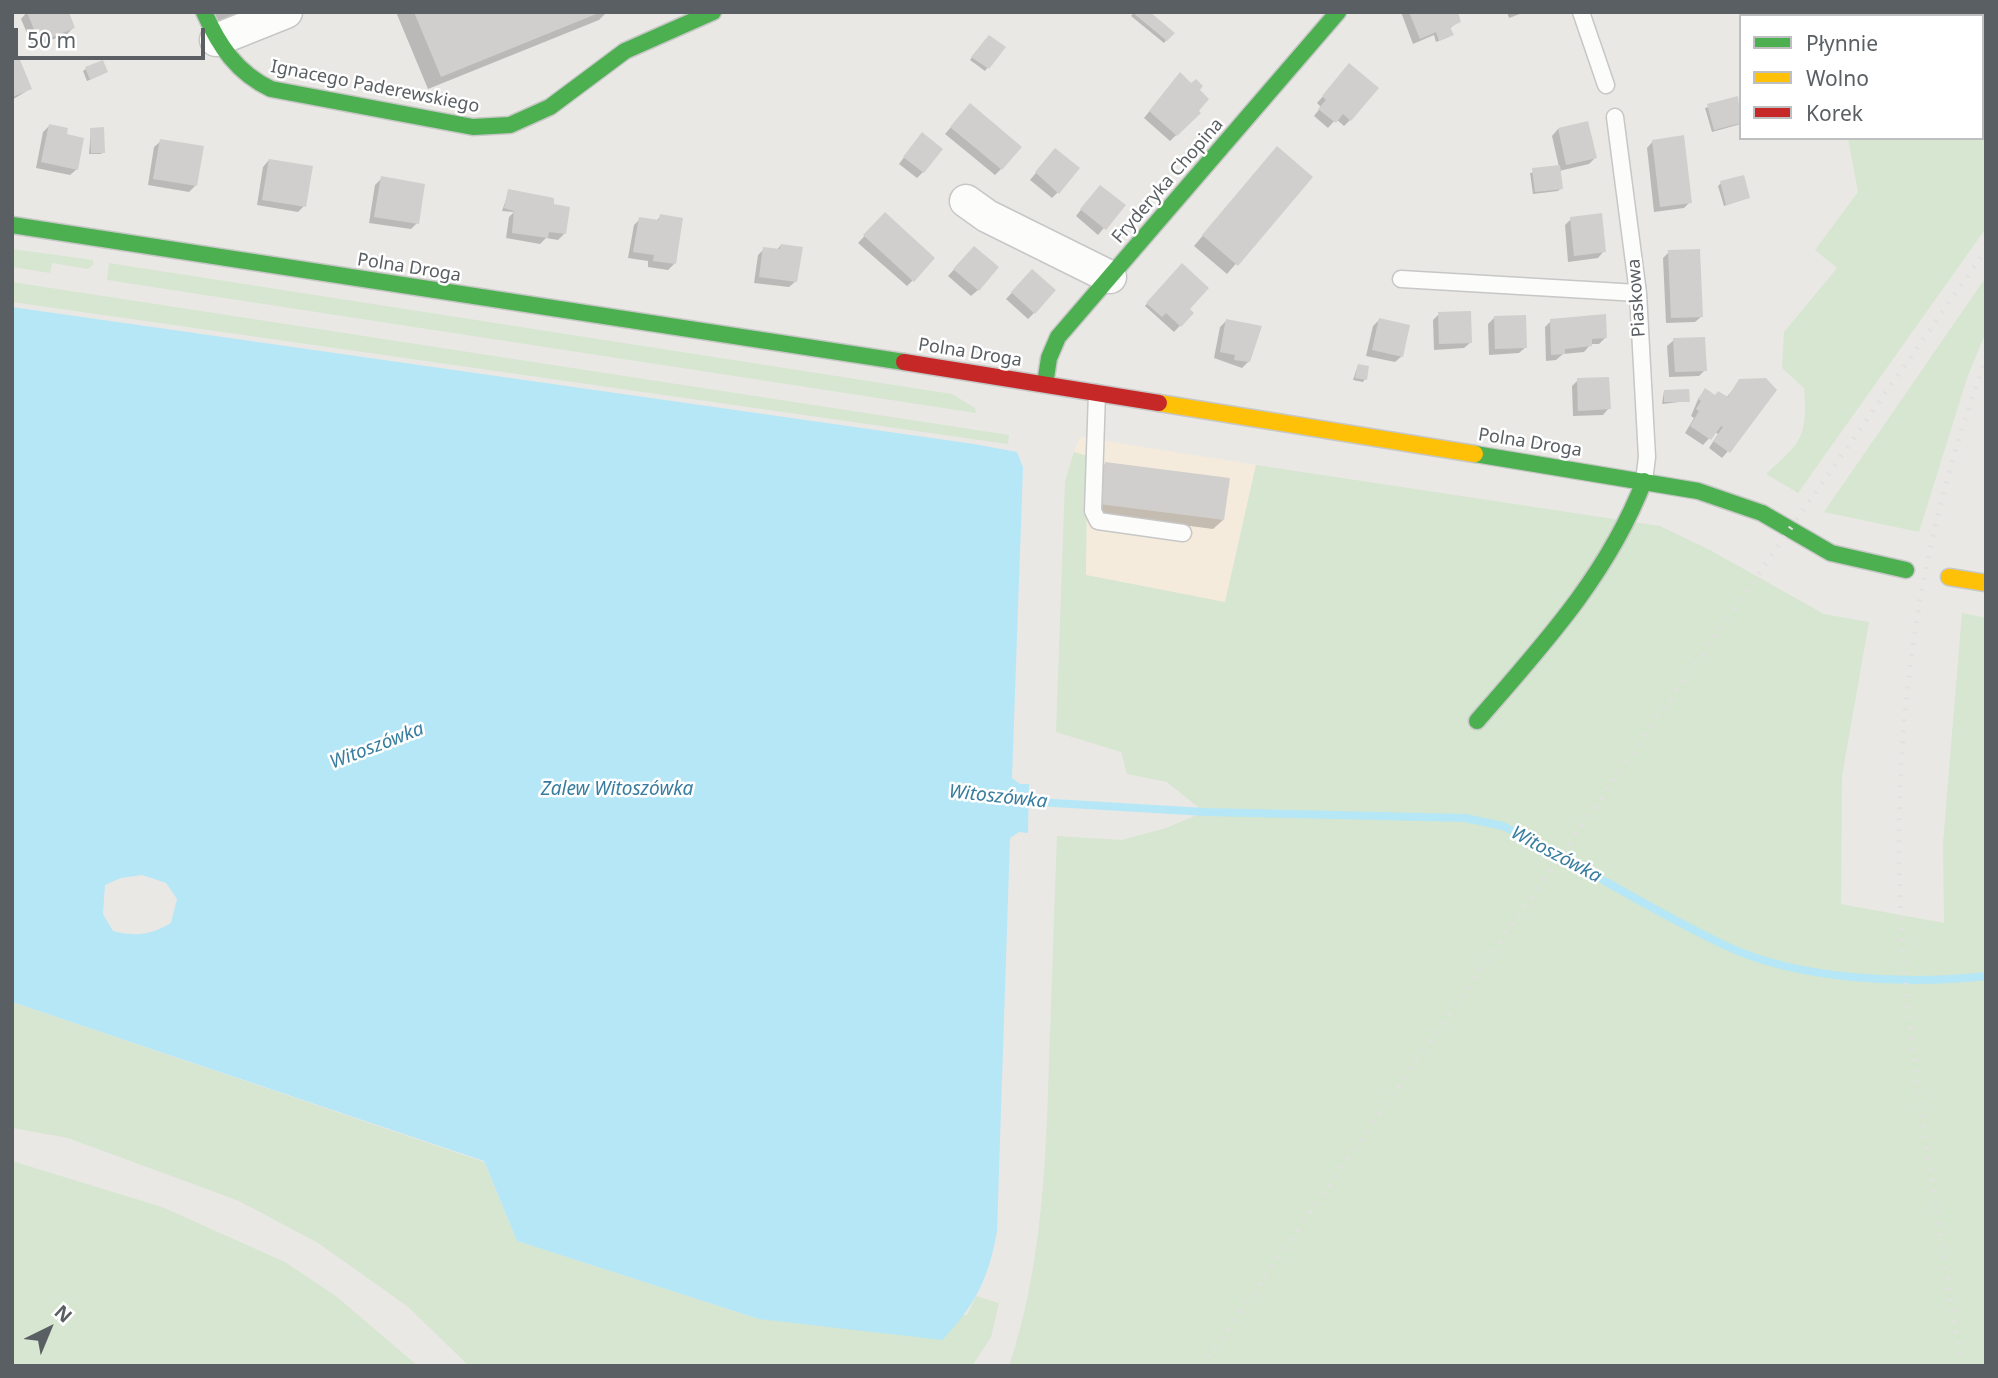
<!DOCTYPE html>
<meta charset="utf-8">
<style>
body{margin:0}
#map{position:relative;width:1998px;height:1378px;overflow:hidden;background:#eae8e5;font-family:"Noto Sans",sans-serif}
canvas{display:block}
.frame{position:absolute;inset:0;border:14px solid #5a5f63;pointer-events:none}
.legend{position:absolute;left:1739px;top:14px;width:245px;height:126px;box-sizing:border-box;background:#fff;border:2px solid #bdbfc1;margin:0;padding:9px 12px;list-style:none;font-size:21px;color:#5a5f63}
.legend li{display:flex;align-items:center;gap:14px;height:35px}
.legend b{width:35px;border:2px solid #bdbfc1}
.north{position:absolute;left:14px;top:1294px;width:70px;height:70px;-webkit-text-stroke:5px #fff;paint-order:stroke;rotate:43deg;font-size:19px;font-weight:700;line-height:28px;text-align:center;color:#5a5f63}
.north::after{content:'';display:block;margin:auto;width:24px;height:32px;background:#5a5f63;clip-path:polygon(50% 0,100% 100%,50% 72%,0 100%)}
.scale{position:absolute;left:14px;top:28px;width:191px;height:32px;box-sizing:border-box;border:4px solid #5a5f63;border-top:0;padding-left:9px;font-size:21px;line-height:24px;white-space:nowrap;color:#5a5f63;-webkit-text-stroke:5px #fff;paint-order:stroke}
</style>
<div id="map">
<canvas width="1998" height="1378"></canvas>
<div class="frame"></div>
<ul class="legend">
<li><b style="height:9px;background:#4caf50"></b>Płynnie</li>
<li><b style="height:9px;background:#ffc107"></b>Wolno</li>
<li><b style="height:9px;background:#c62828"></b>Korek</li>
</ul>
<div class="north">N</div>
<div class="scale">50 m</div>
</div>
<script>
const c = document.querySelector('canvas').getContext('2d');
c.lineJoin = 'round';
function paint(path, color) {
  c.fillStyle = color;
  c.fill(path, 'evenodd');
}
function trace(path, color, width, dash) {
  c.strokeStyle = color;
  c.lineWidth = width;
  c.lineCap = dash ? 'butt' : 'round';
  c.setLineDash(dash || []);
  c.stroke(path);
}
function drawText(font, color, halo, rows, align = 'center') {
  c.font = font + ' "Noto Sans",sans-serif';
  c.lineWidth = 5;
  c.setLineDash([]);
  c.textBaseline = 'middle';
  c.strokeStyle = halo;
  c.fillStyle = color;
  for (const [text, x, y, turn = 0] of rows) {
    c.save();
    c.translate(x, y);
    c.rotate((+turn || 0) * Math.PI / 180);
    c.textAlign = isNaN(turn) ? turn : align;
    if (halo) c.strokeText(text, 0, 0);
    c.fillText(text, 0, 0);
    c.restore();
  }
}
const commercial = new Path2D(`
 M1080,437L1256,465L1225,603L1086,575L1087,456L1074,452Z`);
const green = new Path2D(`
 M1864,12H1986V228L1798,493L1766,474C1801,442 1808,438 1804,388L1782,368L1784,332L1837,268L1815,250L1858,192L1848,138H1982V16H1861Z
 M12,249L93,260V265L88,269L52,263L50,273L12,267Z
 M109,263L952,394L975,408L976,413L107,280Z
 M1986,277V332L1967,378L1919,532L1824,512Z
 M12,282L1009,435L1008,444L12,302Z
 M1074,452L1087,456L1086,575L1225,602L1256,465L1660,526L1710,550L1824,614L1869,622L1842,776L1841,904L1944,923L1943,843L1962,613L1986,618V1366H1009C1042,1267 1046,1163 1049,1060C1052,985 1054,911 1057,836L1122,840L1166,828L1204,812L1167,782L1127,774L1121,752L1056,732L1065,481Z
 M12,1002L484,1162L517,1241L759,1319L967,1315L976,1296L999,1303L991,1337L972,1366H469L407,1306L318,1243L239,1201L68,1138L12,1128Z
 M12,1161L162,1207L285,1262L337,1297L418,1366H12Z`);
const water = new Path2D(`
 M12,307L974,444L1017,452L1023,467L1012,778L1020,784H1029L1028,833L1019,832L1010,838L997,1231C989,1278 975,1306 942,1340L759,1319L517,1241L484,1161L12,1002ZM142,875L166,883L177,899L171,923C150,935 137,937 113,931L103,914L105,885L121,878Z`);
const shadow = new Path2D(`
 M27,12L73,28L67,34L33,47L21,19Z
 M204,12H249L211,28Z
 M396,12H607L599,20L428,89Z
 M1134,12L1172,33L1164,43L1131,16Z
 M1401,12H1455L1459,21L1449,29V37L1436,42L1434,35L1413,44Z
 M1507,12H1525L1509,18Z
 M986,39L1003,47L985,71L970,60Z
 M12,59L30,89L12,100Z
 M86,69L103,74L87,81L83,71Z
 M1344,72L1350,120L1344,126L1336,119L1328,128L1314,116L1321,107L1317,103Z
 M1174,81L1199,113L1170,141L1144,118Z
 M1736,98L1741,124L1712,132L1705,108Z
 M964,112L1001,169L995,175L945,134Z
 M49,126L65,136L77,169L70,175L36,168L43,132Z
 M91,129L103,152L101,154H89Z
 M1558,129L1595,158L1589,164L1559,171L1561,188L1558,191L1533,194L1530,173L1559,167L1552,136Z
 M161,141L195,186L189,192L148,185L154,147Z
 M916,141L923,172L917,178L899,164Z
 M1653,141L1690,202L1684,208L1654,212L1647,148Z
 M1049,157L1058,192L1052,198L1030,180Z
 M1268,158L1311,177L1227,274L1194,246Z
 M269,160L304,206L298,212L257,205L263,167Z
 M382,178L417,223L411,229L369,223L375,185Z
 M1721,183L1748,198L1724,206L1718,186Z
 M509,191L552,206L564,234L558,240L546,238L540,244L506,238L509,217L514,212L502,211Z
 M1094,193L1123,205L1098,235L1076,216Z
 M885,214L913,280L907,286L858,243Z
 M661,216L674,264L668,270L648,267V261L628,258L634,225L640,219L656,221Z
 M1571,219L1604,251L1598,258L1568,262L1565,225Z
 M781,245L796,281L789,287L754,283L758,255L764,249L776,251Z
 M974,248L978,290L971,296L948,276Z
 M1669,252L1702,316L1695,322L1666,323L1663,258Z
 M1032,271L1034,313L1028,319L1006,299Z
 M1149,301L1188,309L1192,313L1174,332L1145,306Z
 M1439,314L1471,342L1464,348L1434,350L1433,320Z
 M1494,318L1526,347L1519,353L1489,355L1488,324Z
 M1379,320L1402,356L1395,362L1366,356L1373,326Z
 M1226,321L1249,361L1242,368L1214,358L1220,327Z
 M1551,321L1606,337L1599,344H1591L1584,352L1563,354L1556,360L1546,361L1545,327Z
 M1674,340L1705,370L1699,376L1669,377L1667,346Z
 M1358,365L1365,379L1363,382L1353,380Z
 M1578,380L1609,408L1603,415L1573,416L1572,386Z
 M1740,381L1728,451L1722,458L1709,448L1718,434L1715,432L1703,445L1685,433L1694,418L1691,416L1699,397L1726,398Z
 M1664,391L1688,401L1662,404Z
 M1106,463L1223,520L1213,529L1090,513L1096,473Z`);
const stream = new Path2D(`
 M1020,801L1205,812L1465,818L1503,826C1578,863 1648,909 1724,945C1797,980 1906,985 1986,976`);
const building = new Path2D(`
 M27,12H69L75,28L39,42Z
 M414,12H601L441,77Z
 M1132,12H1150L1175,33L1167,41Z
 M1409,12H1458L1461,22L1450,27L1454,35L1439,41L1436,32L1420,39Z
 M989,35L1006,47L989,69L971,57Z
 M18,55L32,89L12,97V57Z
 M103,60L108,72L90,80L85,67Z
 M1349,63L1379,88L1351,121L1343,114L1336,123L1318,109L1326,100L1322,96Z
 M1180,72L1191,83L1196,79L1203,86L1200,90L1209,99L1199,111L1201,113L1177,136L1149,111Z
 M1738,96L1741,123L1714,130L1707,104Z
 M970,103L1022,147L1002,170L950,127Z
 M1588,121L1597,158L1566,165L1558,128Z
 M49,124L68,128L67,134L84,138L78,170L41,162Z
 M104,127L105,153H91L90,128Z
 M922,132L943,149L924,173L903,157Z
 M1684,135L1692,203L1660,207L1652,140Z
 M160,139L204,146L197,186L153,179Z
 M1277,146L1313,177L1238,266L1202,235Z
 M1055,148L1080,168L1059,194L1035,172Z
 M269,159L313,166L306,207L262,200Z
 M1560,165L1563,189L1535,192L1532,168Z
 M1744,175L1750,198L1726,205L1720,181Z
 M381,176L425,184L419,224L374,217Z
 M1100,185L1126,205L1106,230L1080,209Z
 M508,189L554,198V204L570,207L566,234L549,232L548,238L512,233L514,211L504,208Z
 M885,212L935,258L914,282L863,235Z
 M1602,213L1606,252L1574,256L1570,217Z
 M660,214L683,218L676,264L653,261L654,255L633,252L639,217L659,220Z
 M781,244L803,247L797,282L759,277L763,247L780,249Z
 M974,246L999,267L979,291L953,269Z
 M1700,249L1703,317L1671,318L1668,250Z
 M1182,263L1209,288L1190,309L1194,313L1181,327L1166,313L1162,317L1146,303Z
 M1032,269L1056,290L1035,314L1011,292Z
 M1471,311L1472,343L1439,344L1438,312Z
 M1606,314L1607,338L1592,339V346L1565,349V354L1551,355L1550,319Z
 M1526,315L1527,348L1495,349L1494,316Z
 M1379,318L1410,325L1403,357L1372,350Z
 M1226,319L1262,326L1250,362L1234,360L1235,355L1220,352Z
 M1705,337L1707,371L1675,372L1673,338Z
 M1358,364L1369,366L1367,380L1355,378Z
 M1609,377L1611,409L1578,411L1577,378Z
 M1766,378L1777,390L1730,453L1713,441L1723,427L1721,426L1711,440L1690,426L1699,411L1696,409L1701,401L1698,399L1705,388L1715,395L1718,391L1728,397L1739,379Z
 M1689,389L1690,402H1664V390Z
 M1105,462L1230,478L1224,520L1099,504Z`);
const lane = new Path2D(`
 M1581,12L1606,85
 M1615,117L1638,293L1647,457L1644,481
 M1401,279L1638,293
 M1097,393L1093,511L1098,521L1183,533`);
const street = new Path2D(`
 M216,40L286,12
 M966,201L987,216L1110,277`);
const fast = new Path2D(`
 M204,12C219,46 237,73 271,89L473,127L510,125L550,107L625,51L713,12
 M12,225L904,362
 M1045,384L1049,358L1058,337L1338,12
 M1475,454L1698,491L1762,513L1831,553L1906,570
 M1477,721C1542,646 1608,575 1644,481`);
const slow = new Path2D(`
 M1159,403L1475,454
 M1949,577L1986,583`);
const jam = new Path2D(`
 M904,362L1159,403`);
const rail = new Path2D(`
 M1202,1366L1986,250
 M1961,1366C1942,1239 1918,1111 1906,984C1885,773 1911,557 1986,360`);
const streetNames = [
 ["Ignacego Paderewskiego",375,87,11],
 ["Fryderyka Chopina",1168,181,-49],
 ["Polna Droga",409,268,9],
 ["Piaskowa",1637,298,-94],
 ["Polna Droga",970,353,9],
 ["Polna Droga",1530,443,9]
];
const waterNames = [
 ["Witoszówka",377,746,-21],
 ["Zalew Witoszówka",617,790],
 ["Witoszówka",998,797,6],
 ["Witoszówka",1556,855,28]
];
paint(commercial, '#f5ebdd');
paint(green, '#d6e6d0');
paint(water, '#b6e7f7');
paint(shadow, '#0003');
trace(stream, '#b6e7f7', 8);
paint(building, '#d1cfcd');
trace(lane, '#c6c7c6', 19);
trace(street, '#c6c7c6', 35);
trace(fast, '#c6c7c6', 19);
trace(slow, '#c6c7c6', 19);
trace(jam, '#c6c7c6', 19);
trace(lane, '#fcfcfb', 16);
trace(street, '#fcfcfb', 32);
trace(fast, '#4caf50', 16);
trace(slow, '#ffc107', 16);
trace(jam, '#c62828', 16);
trace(rail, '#e2e1e2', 5, [2, 9]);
drawText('18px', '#5a5f63', '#fff', streetNames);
drawText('italic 19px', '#387d9f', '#fff', waterNames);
</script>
